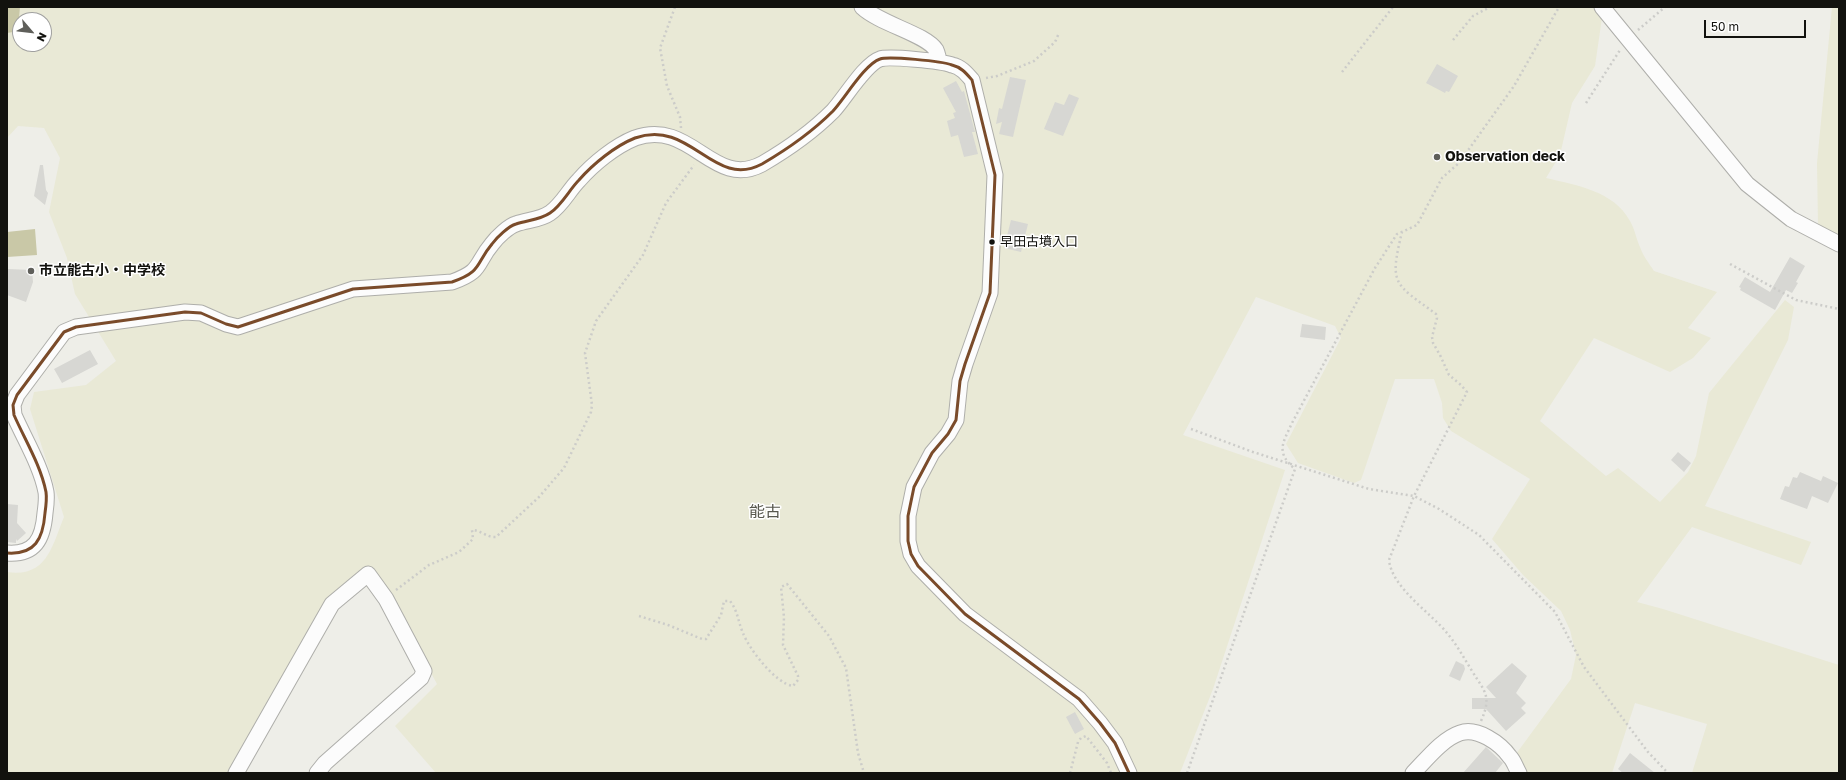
<!DOCTYPE html>
<meta charset="utf-8">
<style>
body{margin:0}
#map{position:relative;width:1846px;height:780px;overflow:hidden;background:#eeeee8;font-family:"Golos Text",sans-serif}
canvas{display:block}
.frame{position:absolute;inset:0;border:8px solid #12120e;pointer-events:none}
.north{position:absolute;left:12px;top:12px;width:40px;height:40px;box-sizing:border-box;background:#fff;border:1px solid #a0a09f;border-radius:50%;rotate:118deg;font-size:11px;font-weight:700;line-height:16px;text-align:center;color:#12120e}
.north::after{content:'';display:block;margin:auto;width:14px;height:18px;background:#5f5f5a;clip-path:polygon(50% 0,100% 100%,50% 72%,0 100%)}
.scale{position:absolute;left:1704px;top:20px;width:102px;height:18px;box-sizing:border-box;border:2px solid #12120e;border-top:0;padding-left:5px;font-size:12px;line-height:14px;white-space:nowrap;color:#12120e;-webkit-text-stroke:3px #fff;paint-order:stroke}
</style>
<div id="map">
<canvas width="1846" height="780"></canvas>
<div class="frame"></div>
<div class="north">N</div>
<div class="scale">50 m</div>
</div>
<script>
const c = document.querySelector('canvas').getContext('2d');
c.lineJoin = 'round';
function paint(path, color) {
  c.fillStyle = color;
  c.fill(path, 'evenodd');
}
function trace(path, color, width, dash) {
  c.strokeStyle = color;
  c.lineWidth = width;
  c.lineCap = dash ? 'butt' : 'round';
  c.setLineDash(dash || []);
  c.stroke(path);
}
function drawText(font, color, halo, rows, align = 'center') {
  c.font = font + ' "Golos Text","Noto Sans JP",sans-serif';
  c.lineWidth = 3;
  c.setLineDash([]);
  c.textBaseline = 'middle';
  c.strokeStyle = halo;
  c.fillStyle = color;
  for (const [text, x, y, turn = 0] of rows) {
    c.save();
    c.translate(x, y);
    c.rotate((+turn || 0) * Math.PI / 180);
    c.textAlign = isNaN(turn) ? turn : align;
    if (halo) c.strokeText(text, 0, 0);
    c.fillText(text, 0, 0);
    c.restore();
  }
}
const green = new Path2D(`
 M7,7H1598L1603,11L1595,66L1572,103L1560,155L1546,178C1576,185 1614,191 1630,221C1635,230 1636,238 1640,247C1643,256 1649,263 1654,271L1717,292L1688,328L1711,338L1693,358L1670,372L1594,338L1540,421L1606,476L1618,468L1660,502L1688,472L1696,456L1709,393L1785,300L1794,307L1788,340L1705,506L1811,542L1801,565L1692,527L1637,602L1663,609L1839,665V773H1692L1707,724L1635,703L1612,773H1524L1516,754L1571,679L1576,655L1570,630L1561,611L1523,575L1492,539L1530,479L1451,431L1443,418L1442,403L1434,379H1395L1361,480L1354,483L1298,463L1286,444L1341,338L1335,326L1256,297L1183,435L1285,470L1213,689L1180,773H436L395,726L437,684L386,589L367,568L328,602L230,773H7V572C47,578 52,546 64,517L30,409L34,392L86,385L116,361L75,294L67,258L49,212L60,158L44,128L18,126L7,138ZM20,20H44V44H20Z
 M1832,7H1839V238L1818,225L1817,163Z`);
const water = new Path2D(`
 M7,7H20L19,18L13,32L7,33Z
 M35,229L37,255L7,257V232Z`);
const building = new Path2D(`
 M1437,64L1458,76L1449,92L1446,91L1445,93L1426,83Z
 M1010,77L1026,80L1013,137L999,134L1002,122L996,124L999,108L1002,109Z
 M956,81L962,92L964,91L975,132H972L978,154L964,157L958,135L951,137L947,121L955,118L953,113L956,112L943,88Z
 M1069,94L1079,98L1063,136L1044,129L1055,102L1064,105Z
 M40,165H43L46,190L48,193L45,205L34,196Z
 M1011,220L1028,224L1021,252L1004,248Z
 M1790,257L1805,266L1796,282L1798,283L1792,293L1786,290L1775,310L1740,290L1741,288L1739,287L1745,277L1770,292Z
 M7,269L32,270L33,282L26,302L7,295Z
 M1302,324L1326,327L1325,340L1300,337Z
 M90,350L98,364L62,383L54,369Z
 M1678,452L1691,463L1684,472L1671,460Z
 M1800,472L1821,481L1823,476L1838,483L1828,503L1812,496L1807,509L1780,499L1785,486L1789,487L1793,477L1797,478Z
 M7,504L18,505L17,523L26,533L17,541L16,539V543L7,542Z
 M1456,661L1464,665L1465,669L1460,681L1449,676Z
 M1512,663L1527,676L1516,693L1526,703L1521,708L1526,713L1506,731L1486,709H1472V698H1496L1486,687Z
 M1075,712L1084,729L1075,734L1066,717Z
 M1486,747L1503,763L1495,773H1463Z
 M1630,753L1655,773H1623L1618,769Z`);
const path = new Path2D(`
 M675,7L660,48L667,86L680,117L681,128
 M1638,30L1665,7
 M1453,40L1473,16L1490,7
 M1342,72L1393,7
 M986,78L997,76L1034,61L1055,42L1059,33
 M1586,103L1620,50
 M1730,264L1796,300L1839,309
 M1191,429L1253,452L1369,489L1414,496L1439,509L1479,535L1555,612L1584,667L1648,752L1668,773
 M396,590L429,565L459,552L473,539L472,530C481,530 487,538 496,537L539,497L564,468L591,412L592,405L585,353L596,321L643,255L666,203L694,165
 M639,616L668,625L702,639H706L721,615L724,601H730C738,611 738,622 743,633C749,649 776,684 793,686L798,680V676L783,645L784,617L781,587L787,584L829,636L846,668L858,753L864,773
 M1481,721C1492,696 1485,692 1472,671C1464,658 1457,645 1447,633C1430,612 1392,588 1389,560L1414,496L1467,392L1461,385L1449,375L1440,355L1433,343L1432,337L1437,318L1436,314C1394,283 1389,285 1402,232L1417,225L1442,178L1459,163L1514,86L1559,7
 M1070,773L1078,742L1081,738L1086,736L1107,763L1111,773
 M1187,773L1295,469C1275,452 1283,443 1292,423L1375,268L1397,234L1401,232`);
const minor = new Path2D(`
 M862,7C880,24 926,34 936,50C938,54 938,59 940,62
 M1602,7L1747,184L1791,219L1839,244
 M7,553C35,555 43,539 45,513C46,506 47,499 46,492C41,466 25,440 14,415L13,405L17,395L64,332L76,327L185,312L201,313L226,324L238,327L353,289L452,282C483,271 475,264 492,244C497,237 509,226 516,224C527,220 540,220 550,213C562,205 569,190 579,180C593,164 615,146 635,138C691,118 713,190 762,164C786,150 814,130 833,111C845,98 865,64 880,59C888,56 942,61 952,65C961,67 966,73 972,80L995,175L990,293L965,364L960,381L956,420L948,434L932,453L914,487L908,516V541L911,554L918,566L965,614L1079,699L1100,723L1115,743L1129,773
 M236,773L332,604L368,574L386,599L424,671L421,678L325,763L317,773
 M1413,773C1426,760 1442,739 1460,733C1477,727 1500,743 1510,757C1514,761 1516,768 1519,773`);
const bus1 = new Path2D(`
 M7,553C35,555 43,539 45,513C46,506 47,499 46,492C41,466 25,440 14,415L13,405L17,395L64,332L76,327L185,312L201,313L226,324L238,327L353,289L452,282C483,271 475,264 492,244C497,237 509,226 516,224C527,220 540,220 550,213C562,205 569,190 579,180C593,164 615,146 635,138C691,118 713,190 762,164C786,150 814,130 833,111C845,98 865,64 880,59C888,56 942,61 952,65C961,67 966,73 972,80L995,175L990,293L965,364L960,381L956,420L948,434L932,453L914,487L908,516V541L911,554L918,566L965,614L1079,699L1100,723L1115,743L1129,773`);
const markers = [
 [1437,157,4,"#5f5f5a"],
 [992,242,3.5,"#12120e"],
 [31,271,4,"#5f5f5a"]
];
const busNames = [
 ["早田古墳入口",1000,242]
];
const poiNames = [
 ["Observation deck",1445,157],
 ["市立能古小・中学校",39,271]
];
const quarterNames = [
 ["能古",765,512]
];
paint(green, '#e9e9d6');
paint(water, '#c9c8a7');
paint(building, '#d7d7d3');
trace(minor, '#aeaeaa', 17);
trace(path, '#ccccc9', 2.5, [2, 3]);
trace(minor, '#fcfcfc', 15);
trace(bus1, '#7a4b2a', 3);
for (const [x, y, r, color] of markers) {
  const dot = new Path2D();
  dot.arc(x, y, r, 0, 2 * Math.PI);
  c.fillStyle = color;
  c.fill(dot);
  trace(dot, '#fff', 1.5);
}
drawText('13px', '#12120e', '#fff', busNames, 'left');
drawText('bold 14px', '#12120e', '#fff', poiNames, 'left');
drawText('16px', '#58584e', '#fff', quarterNames);
</script>
